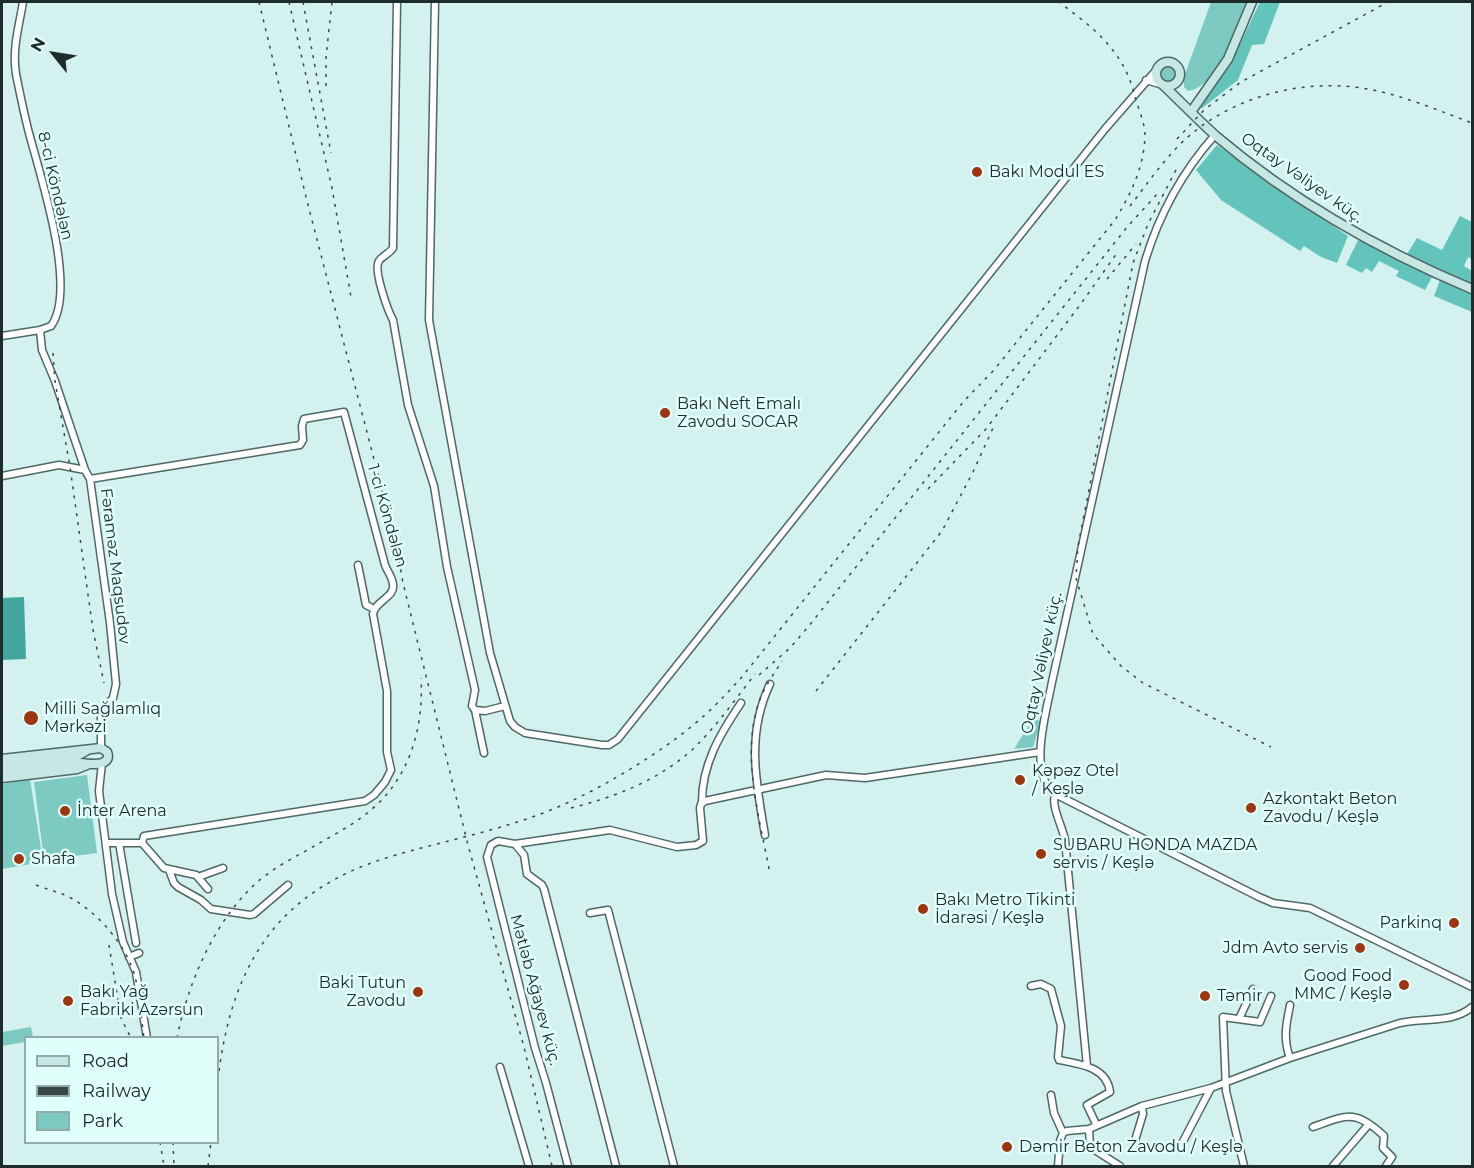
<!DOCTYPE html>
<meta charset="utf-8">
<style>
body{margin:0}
#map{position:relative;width:1474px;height:1168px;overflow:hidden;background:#d3f1ee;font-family:Montserrat,sans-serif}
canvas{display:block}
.frame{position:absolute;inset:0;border:3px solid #202c2b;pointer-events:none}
.legend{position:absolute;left:24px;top:1036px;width:195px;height:108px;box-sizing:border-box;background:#e0fffb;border:2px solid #93aba8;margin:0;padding:8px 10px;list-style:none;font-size:18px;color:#202c2b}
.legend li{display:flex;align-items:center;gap:12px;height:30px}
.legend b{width:30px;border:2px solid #93aba8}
.north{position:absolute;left:24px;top:24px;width:60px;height:60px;-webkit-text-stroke:4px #e0fffb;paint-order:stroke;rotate:300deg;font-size:16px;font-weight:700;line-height:24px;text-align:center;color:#202c2b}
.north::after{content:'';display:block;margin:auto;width:21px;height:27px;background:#202c2b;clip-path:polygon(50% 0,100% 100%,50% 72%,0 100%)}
</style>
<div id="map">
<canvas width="1474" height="1168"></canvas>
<div class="frame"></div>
<ul class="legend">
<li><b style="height:8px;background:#c7e7e4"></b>Road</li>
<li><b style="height:8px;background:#394847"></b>Railway</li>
<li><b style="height:16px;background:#7dcac3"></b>Park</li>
</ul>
<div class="north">N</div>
</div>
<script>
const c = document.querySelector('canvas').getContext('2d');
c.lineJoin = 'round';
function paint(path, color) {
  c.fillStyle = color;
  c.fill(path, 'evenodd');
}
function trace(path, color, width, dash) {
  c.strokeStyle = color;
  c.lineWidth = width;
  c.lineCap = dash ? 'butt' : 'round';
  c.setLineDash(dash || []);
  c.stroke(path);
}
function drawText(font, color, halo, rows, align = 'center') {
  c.font = font + ' Montserrat,sans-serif';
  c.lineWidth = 5;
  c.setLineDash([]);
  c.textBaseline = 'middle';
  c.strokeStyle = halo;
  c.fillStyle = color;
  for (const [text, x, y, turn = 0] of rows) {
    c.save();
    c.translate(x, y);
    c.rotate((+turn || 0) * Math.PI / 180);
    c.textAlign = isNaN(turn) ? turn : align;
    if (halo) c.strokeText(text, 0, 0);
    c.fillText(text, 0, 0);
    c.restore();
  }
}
const green = new Path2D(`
 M1211,2H1248C1239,25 1217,88 1188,91L1184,87V77Z
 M1160 74a8 8 0 1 1 16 0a8 8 0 1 1-16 0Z
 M1034,717L1041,722L1033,747L1014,749Z
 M87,775L97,853L44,860L34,782Z
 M30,779L43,862L2,869V784Z
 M31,1027L33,1037L26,1038L25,1042L2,1046V1032Z`);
const forest = new Path2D(`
 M1260,2H1280L1264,44L1252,45L1238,80L1201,109L1202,104L1230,65Z
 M1217,145L1348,236L1337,263L1321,257L1304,246L1300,251L1221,200L1196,170Z
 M1460,216L1472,222V259L1468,257L1464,266L1472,271V285L1407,254L1417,238L1442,250Z
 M1358,240L1432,277L1425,290L1396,276L1399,271L1379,261L1372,272L1366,268L1362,273L1346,265Z
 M1440,280L1472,294V312L1434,296Z`);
const water = new Path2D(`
 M24,597L26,659L2,660V598Z`);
const street = new Path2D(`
 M397,2L393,248C389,254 382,256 379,261C373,270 388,311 393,320L408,405L434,486L447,567L475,690L472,706L475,710L485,711L505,706
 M435,2L429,320L490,653L510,721L515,727L525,733L602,745H609L618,739L1105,129L1159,67
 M1146,80L1163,85
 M1215,135C1183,171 1159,215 1145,261L1052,682C1047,710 1027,774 1055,794L1259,897L1273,903L1310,908L1472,987
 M40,330L42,350L55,381L85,470
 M2,336L40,330L51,326C78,289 40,175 29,133C24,114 20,94 16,74C12,48 19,27 23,2
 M2,476L59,465L85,470L90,479L110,623L116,684L113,698L101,711V748
 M90,479L300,445L303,440L302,426L304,419L344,412L385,565C387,571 393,578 393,585C395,597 375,601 373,614L387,691V752L391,770L385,782L374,795L365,801L144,836L142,843
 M358,565L366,605L374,609
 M475,710L484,753
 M102,763L99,791L112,894L123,942L136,972L147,1038
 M1055,794C1051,807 1062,825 1065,840L1087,1066
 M702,802C702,764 720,734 741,703
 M765,835C756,782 746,735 770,684
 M106,843H142
 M119,843L136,943
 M142,843L164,868L196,875L208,889
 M515,844L524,855L527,874L542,885L544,889L616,1166
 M169,870L174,883L178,887L201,900L211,909L250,915L254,914L288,885
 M198,877L223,868
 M590,913L608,910L674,1166
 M129,957L139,953
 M1031,986L1041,984L1051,989L1061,1026L1058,1057L1059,1060C1080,1064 1107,1067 1110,1092L1087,1105L1096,1124
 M1290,1005C1286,1025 1283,1039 1290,1058
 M1239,1019L1253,989
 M500,1067L529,1166
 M1051,1095L1054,1113L1063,1133
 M1313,1127C1347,1115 1355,1109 1384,1136L1383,1148L1392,1157L1386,1166
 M1089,1129L1090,1147L1120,1166
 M1133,1147L1143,1114L1142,1106
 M1179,1149L1211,1088
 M568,1166L546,1083L535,1048L487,857L491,845L498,841L515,844L610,830L677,847L696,845L703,841L700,808L701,804L705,801L826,775L865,778L1040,752
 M1058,1166L1060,1141L1063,1133L1067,1131L1089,1129L1142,1106L1211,1088L1290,1058L1400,1023C1425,1017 1452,1024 1472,1007
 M1244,1166L1226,1091L1223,1017L1260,1022L1271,996
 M1333,1166L1369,1124`);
const secondary = new Path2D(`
 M1156 74a12 12 0 1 1 24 0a12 12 0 1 1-24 0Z
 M1163,85C1181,102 1198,120 1216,136C1294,202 1379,250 1472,289
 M1191,112L1228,59L1252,2
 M2,759L101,748L107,752C109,757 108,761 102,763C93,766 83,762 73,763C49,765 25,769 2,772
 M2,766L77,756L88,750
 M2,778L77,769L87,765`);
const rail = new Path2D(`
 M259,2L307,201L397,548L403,583L468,845L524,1047L552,1166
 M289,2L332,188L351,297
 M303,2L331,153
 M326,86V57L332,2
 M1177,139L1204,110L1241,82L1388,2
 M1176,170L1148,224L1133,263L1078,546L1076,578L1093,634L1121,666L1143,683L1271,747
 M1130,206C1148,183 1166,156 1189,136C1238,94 1309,77 1373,90C1407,97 1440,111 1472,123
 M1107,279L1136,244
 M53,353L55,381L70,467L93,630L104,683
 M928,489L986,429L1080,305L1117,253
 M759,675L790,648L808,627L1128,226L1160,191
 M816,691L942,531L973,472L993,428
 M571,808C615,797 657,781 692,750C715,728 735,700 755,674
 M769,869C759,815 741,755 759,702C764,687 774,674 782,661
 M36,885C48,890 60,892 71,898C98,913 124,943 134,973C140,993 141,1017 144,1038
 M109,945L121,1018L131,1038
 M177,1038C188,983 213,924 254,885C270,870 291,859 311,848C331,836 354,825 372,809C410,777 424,726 421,678
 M218,1080C231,963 279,888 396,855C454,838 514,828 569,802C613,782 671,746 706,714C719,702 730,690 741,678L964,401L994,370L1115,220C1131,194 1145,165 1145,133C1144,120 1137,106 1134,93C1130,77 1122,61 1111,48C1097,30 1077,16 1059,2
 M160,1142L164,1166
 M173,1142L174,1166
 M208,1166L211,1142`);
const markers = [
 [977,172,6,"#9c3510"],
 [665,413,6,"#9c3510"],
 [31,718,8,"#9c3510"],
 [1020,780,6,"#9c3510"],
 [1251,808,6,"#9c3510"],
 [65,811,6,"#9c3510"],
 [1041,854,6,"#9c3510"],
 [19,859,6,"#9c3510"],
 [923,909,6,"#9c3510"],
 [1454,923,6,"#9c3510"],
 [1360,948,6,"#9c3510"],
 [1404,985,6,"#9c3510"],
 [418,992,6,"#9c3510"],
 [1205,996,6,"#9c3510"],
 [68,1001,6,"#9c3510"],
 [1007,1147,6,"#9c3510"]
];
const poiNames = [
 ["Bakı Modul ES",989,172],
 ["Bakı Neft Emalı",677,404],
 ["Zavodu SOCAR",677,422],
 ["Milli Sağlamlıq",44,709],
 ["Mərkəzi",44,727],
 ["Kəpəz Otel",1032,771],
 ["/ Keşlə",1032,789],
 ["Azkontakt Beton",1263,799],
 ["Zavodu / Keşlə",1263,817],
 ["İnter Arena",77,811],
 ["SUBARU HONDA MAZDA",1053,845],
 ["servis / Keşlə",1053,863],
 ["Shafa",31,859],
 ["Bakı Metro Tikinti",935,900],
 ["İdarəsi / Keşlə",935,918],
 ["Parkinq",1442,923,"right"],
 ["Jdm Avto servis",1348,948,"right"],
 ["Good Food",1392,976,"right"],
 ["MMC / Keşlə",1392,994,"right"],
 ["Baki Tutun",406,983,"right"],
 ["Zavodu",406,1001,"right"],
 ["Bakı Yağ",80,992],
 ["Fabriki Azərsun",80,1010],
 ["Təmir",1217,996],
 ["Dəmir Beton Zavodu / Keşlə",1019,1147]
];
const streetNames = [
 ["Oqtay Vəliyev küç.",1302,178,35],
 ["8-ci Köndələn",55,186,77],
 ["1-ci Köndələn",387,516,74],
 ["Fəraməz Maqsudov",115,566,83],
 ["Oqtay Vəliyev küç.",1042,663,-78],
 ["Mətləb Ağayev küç.",535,990,75]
];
paint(green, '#7dcac3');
paint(forest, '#63c4bc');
paint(water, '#42a59e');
trace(street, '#4e6866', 9);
trace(secondary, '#4e6866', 11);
trace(street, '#fff', 6);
trace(secondary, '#c7e7e4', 8);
trace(rail, '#394847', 1.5, [3, 6]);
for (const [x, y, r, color] of markers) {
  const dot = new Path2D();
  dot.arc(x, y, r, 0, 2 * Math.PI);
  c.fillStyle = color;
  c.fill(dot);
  trace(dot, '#e0fffb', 2);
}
drawText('16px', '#202c2b', '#e0fffb', poiNames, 'left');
drawText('16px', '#202c2b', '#e0fffb', streetNames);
</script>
